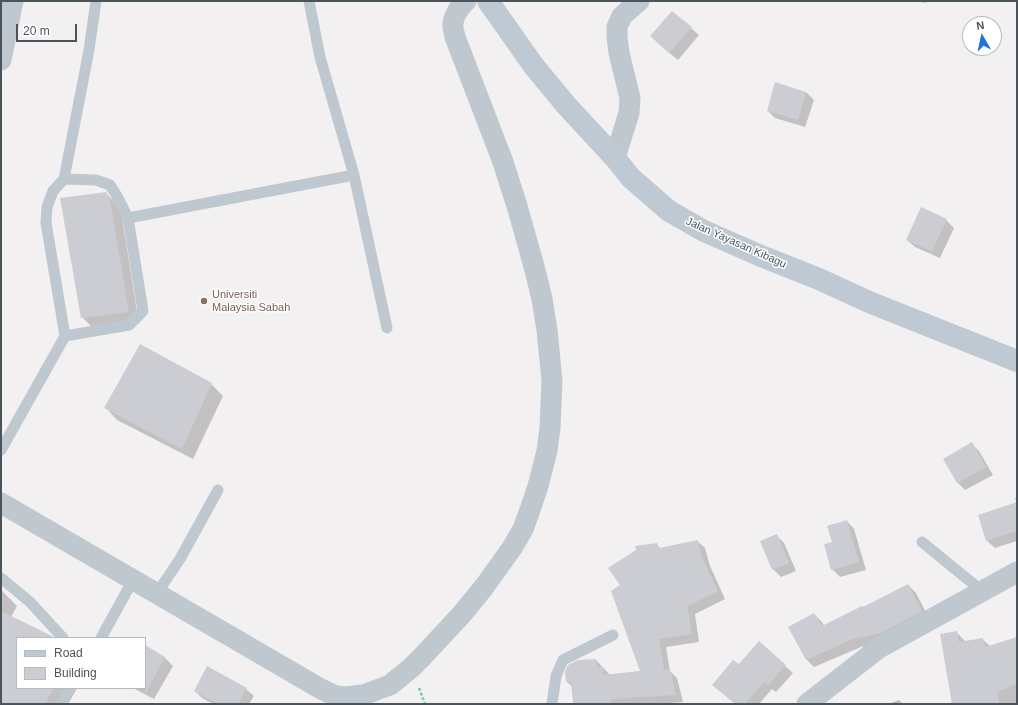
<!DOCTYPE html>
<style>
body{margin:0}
#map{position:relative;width:1018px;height:705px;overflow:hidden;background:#f3f0f1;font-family:Arial,sans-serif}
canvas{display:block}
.frame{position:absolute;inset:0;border:2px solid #49545d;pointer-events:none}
.legend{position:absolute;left:16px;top:637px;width:130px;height:52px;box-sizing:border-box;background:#fff;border:1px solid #b6bbbe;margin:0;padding:5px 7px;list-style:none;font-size:12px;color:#49545d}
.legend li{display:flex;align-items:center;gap:8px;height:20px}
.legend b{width:20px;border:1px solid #b6bbbe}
.north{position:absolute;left:962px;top:16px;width:40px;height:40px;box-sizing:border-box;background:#fff;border:1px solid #b6bbbe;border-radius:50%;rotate:351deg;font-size:11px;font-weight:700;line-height:16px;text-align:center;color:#49545d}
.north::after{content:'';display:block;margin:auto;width:14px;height:18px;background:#2373da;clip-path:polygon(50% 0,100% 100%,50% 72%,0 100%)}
.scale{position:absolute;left:16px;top:24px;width:61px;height:18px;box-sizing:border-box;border:2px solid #49545d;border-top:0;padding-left:5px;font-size:12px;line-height:14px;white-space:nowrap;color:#49545d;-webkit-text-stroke:3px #fff;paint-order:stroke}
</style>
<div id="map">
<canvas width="1018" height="705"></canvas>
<div class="frame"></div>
<ul class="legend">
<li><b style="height:5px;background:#bfc9d3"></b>Road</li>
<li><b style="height:11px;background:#cbcdd3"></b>Building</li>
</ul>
<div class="north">N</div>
<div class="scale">20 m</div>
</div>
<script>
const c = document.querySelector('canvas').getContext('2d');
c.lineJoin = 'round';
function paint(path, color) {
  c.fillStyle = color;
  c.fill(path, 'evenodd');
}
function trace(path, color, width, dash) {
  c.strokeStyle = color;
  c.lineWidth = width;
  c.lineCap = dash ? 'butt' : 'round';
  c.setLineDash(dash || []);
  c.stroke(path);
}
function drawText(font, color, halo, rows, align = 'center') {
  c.font = font + ' Arial,sans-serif';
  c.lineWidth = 3;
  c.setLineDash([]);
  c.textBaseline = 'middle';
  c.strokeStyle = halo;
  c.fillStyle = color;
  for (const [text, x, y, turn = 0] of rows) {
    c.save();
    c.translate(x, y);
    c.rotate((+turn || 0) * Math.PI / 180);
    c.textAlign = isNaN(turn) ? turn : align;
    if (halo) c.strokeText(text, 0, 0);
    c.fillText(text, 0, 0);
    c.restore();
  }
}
const shadow = new Path2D(`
 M921,1H935L923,3Z
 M691,28L699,35L678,60L659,44Z
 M806,92L814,100L805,127L775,118L768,111Z
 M106,193L117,205L121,211L139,324L94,329L82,317Z
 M946,220L954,228L940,258L915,247L907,240Z
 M211,384L223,396L193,459L117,420L106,408Z
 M972,444L979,451L993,475L965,490L958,483Z
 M1017,497V541L995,548L987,541L1017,503L1015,498Z
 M847,521L854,529L866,570L840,577L832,569L833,543Z
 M776,535L784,543L796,571L781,577L773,569Z
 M697,541L705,548L710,566L725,599L695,614L699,642L666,647L670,671L677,678L683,702L658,704H574L573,687L567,682L596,660L610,675L641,671L621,585L656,544L661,549Z
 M908,585L916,593L929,618L889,640L861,647L814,667L807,660L814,614L822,622L824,626L863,608Z
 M1,590L17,606L11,617L50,638H17V688H77L68,704H1Z
 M957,633L966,642L982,639L990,646L1017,638V704H949V703L953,702Z
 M145,646L165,658L173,666L154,699L133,688H145Z
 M739,666H785L793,673L776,692L772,689L759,704H735Z
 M246,689L254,696L249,704H213L202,698L195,691Z
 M899,700L903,704H888Z`);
const building = new Path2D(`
 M672,11L692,27L669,53L650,36Z
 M775,82L806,92L798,120L767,111Z
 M106,192L110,199L129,312L81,318L60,198Z
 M921,207L947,219L932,251L906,240Z
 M140,344L212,383L182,449L104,408Z
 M972,442L986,467L957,483L943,459Z
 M1017,502V531L986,541L978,515Z
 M847,520L859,562L831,570L824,544L832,542L827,526Z
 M777,534L789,563L772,570L760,541Z
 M698,540L702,558L718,591L687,606L692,634L659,639L664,670L670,669L676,695L611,699V704H573L571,682H566L565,672L568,665L578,660L596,659L597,667H603V675L640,671L611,591L620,585L608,568L636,550L635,546L657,543L659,548Z
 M908,584L922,611L881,633L853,639L806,660L788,627L814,613L822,626L862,606L863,607Z
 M1,611L50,635L54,638H17V688H54L45,704H1Z
 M957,631L959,642L983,638L985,647L1017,637V684L997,692L999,704H952L940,634Z
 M759,641L786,665L768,685L764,682L745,704H735L712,685L733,660L739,664Z
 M145,645L165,657L145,694Z
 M207,666L247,688L238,704H218L194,691Z`);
const path = new Path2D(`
 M419,688L425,704`);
const lane = new Path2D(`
 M309,1L320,57L354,175L387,328
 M64,179L96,180L110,185L118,198L128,218L143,311L129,325L65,336
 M128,218L354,175
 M1,450L65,336L46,223L47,207L53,191L64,179L89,50L96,1
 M922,542L982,591
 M1,578L30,602L63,638
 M157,593L180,559L218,490
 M101,638L133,580
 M61,704L71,688
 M552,704L556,676L563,660L613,635`);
const street = new Path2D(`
 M1,60L13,1
 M615,158L629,113L630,98L619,53L617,37V27L622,16L639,1
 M1,503L321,689L336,696L345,697L363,695L390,685L411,668L422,657L462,614L484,587L512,548L523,529L530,510L538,486L547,451L550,428L552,381L547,330L542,299L535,270L517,206L503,162L455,37C455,34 453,31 453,27C452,18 459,7 466,1
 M807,704L879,648L1017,572`);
const secondary = new Path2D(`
 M488,1L533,65L566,105L615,158L631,178L669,211L704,231L761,256L819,279L869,302L1017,361`);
const markers = [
 [204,301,4,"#8d6e63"]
];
const streetNames = [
 ["Jalan Yayasan Kibagu",736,243,24]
];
const educationNames = [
 ["Universiti",212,295],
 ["Malaysia Sabah",212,308]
];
paint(shadow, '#0003');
paint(building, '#cbcdd3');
trace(path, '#7bcaa3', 2.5, [3, 2]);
trace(lane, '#bfc8ce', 11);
trace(street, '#bfc8ce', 21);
trace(secondary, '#bfc9d3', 22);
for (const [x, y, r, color] of markers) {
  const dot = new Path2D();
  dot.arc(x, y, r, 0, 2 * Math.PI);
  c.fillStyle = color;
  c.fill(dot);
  trace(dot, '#fff', 1.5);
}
drawText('11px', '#49545d', '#fff', streetNames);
drawText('11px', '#785e54', '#fff', educationNames, 'left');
</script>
